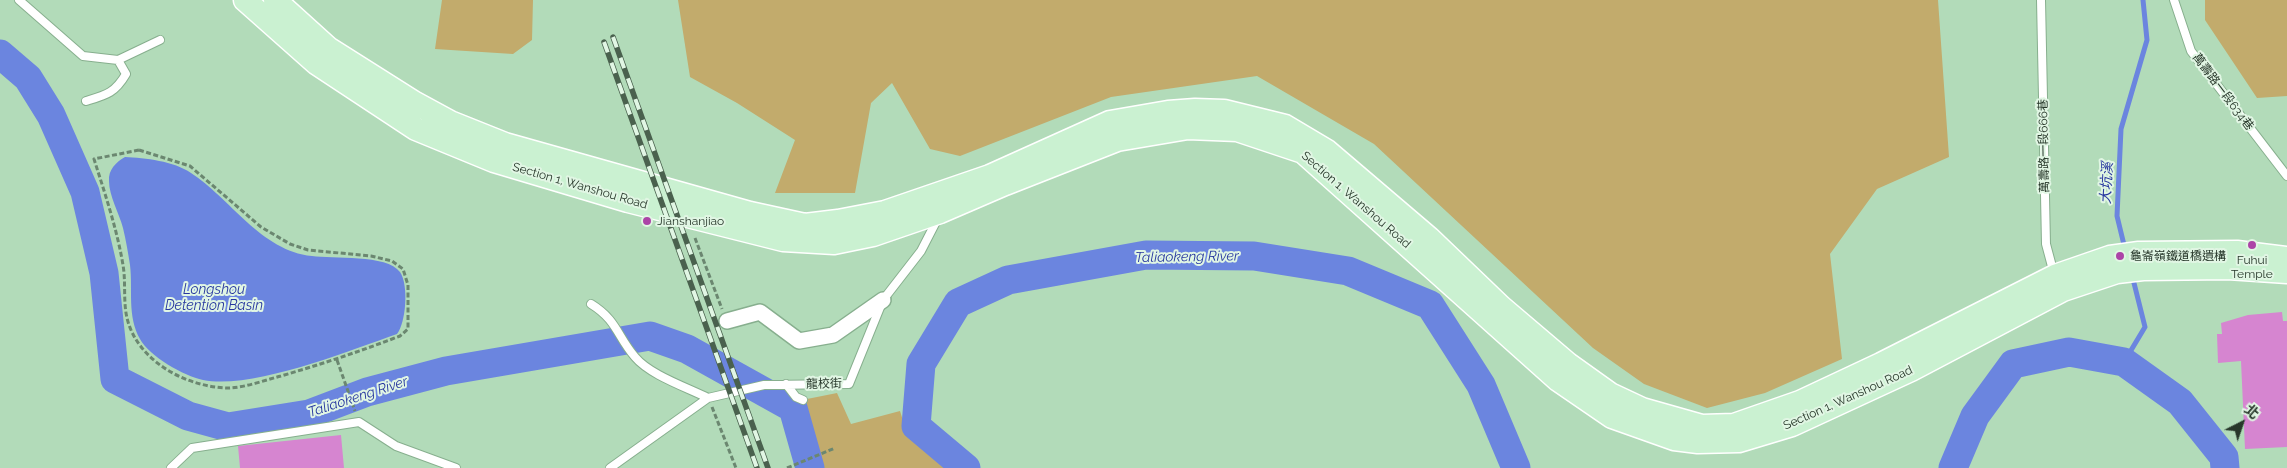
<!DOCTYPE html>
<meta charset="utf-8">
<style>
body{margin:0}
#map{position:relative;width:2287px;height:468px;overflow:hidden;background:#b2dbb9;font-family:Raleway,"Noto Sans TC",sans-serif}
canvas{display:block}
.north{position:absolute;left:2217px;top:398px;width:50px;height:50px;-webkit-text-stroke:4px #e1f6e4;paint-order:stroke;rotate:41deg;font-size:14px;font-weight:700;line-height:20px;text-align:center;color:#27372a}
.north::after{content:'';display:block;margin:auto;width:18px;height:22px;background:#27372a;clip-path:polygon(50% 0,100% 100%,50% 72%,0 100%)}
</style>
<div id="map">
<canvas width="2287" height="468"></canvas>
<div class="north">北</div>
</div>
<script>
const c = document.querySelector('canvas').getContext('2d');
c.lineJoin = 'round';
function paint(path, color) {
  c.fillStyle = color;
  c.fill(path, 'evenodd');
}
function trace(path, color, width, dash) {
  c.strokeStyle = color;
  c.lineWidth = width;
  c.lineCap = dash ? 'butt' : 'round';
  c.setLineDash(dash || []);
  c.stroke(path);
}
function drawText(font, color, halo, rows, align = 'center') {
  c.font = font + ' Raleway,"Noto Sans TC",sans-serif';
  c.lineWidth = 4;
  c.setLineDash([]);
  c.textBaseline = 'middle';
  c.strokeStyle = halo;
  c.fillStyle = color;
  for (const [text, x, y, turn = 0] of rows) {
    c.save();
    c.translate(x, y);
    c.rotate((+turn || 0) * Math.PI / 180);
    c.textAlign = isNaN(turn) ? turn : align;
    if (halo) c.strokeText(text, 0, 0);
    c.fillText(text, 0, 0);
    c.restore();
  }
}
const green = new Path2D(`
 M442,0H533L532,40L513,54L435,49Z
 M678,0H1938L1949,157L1877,189L1830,254L1842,359L1765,393L1707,408L1644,384L1593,348L1374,144L1257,76L1111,97L960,156L930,149L892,83L871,103L855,193H775L795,140L737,103L690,77Z
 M2205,0H2287V96L2257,98L2205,20Z
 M837,393L851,424L900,411L906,430L951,468H817L797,401Z`);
const water = new Path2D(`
 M125,157C145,158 174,161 191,173C230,198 261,251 312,256C332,259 387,254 400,272C409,285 406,323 397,334C348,351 252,390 203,380C184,376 149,356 140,339C127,316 133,290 130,265C128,253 126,240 123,228C119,213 109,196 109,181C108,170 116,162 125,157Z`);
const stream = new Path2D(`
 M2125,249L2117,216L2121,129L2147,40L2143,0
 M2124,362L2145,327L2132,275`);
const river = new Path2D(`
 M0,54L28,78L51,115L85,192L104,273L115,379L188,416L228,427L309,414L367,392L446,371L650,336L687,349L793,408L810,468
 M966,468L916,426L921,364L958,303L1008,280L1146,255L1254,256L1348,271L1430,305L1481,385L1516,468
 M1953,468L1975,416L2013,364L2069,352L2124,362L2180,402L2224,457L2225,468`);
const building = new Path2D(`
 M2282,312L2283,321H2287V447L2245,449L2241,361L2218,363L2217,334H2222L2221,323L2248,315Z
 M341,435L344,468H240L238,446Z`);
const path = new Path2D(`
 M139,150L190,166L261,227L290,244L308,250L371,256L392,261L403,269L408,285V329L400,336C361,351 322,364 281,376C265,380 247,387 230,388C187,388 137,361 127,318C123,301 126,282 123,265C117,229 105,194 94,159Z
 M695,238L722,309
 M337,360L355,411
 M712,407L736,468
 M787,468L835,448`);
const service = new Path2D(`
 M19,0L83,56L118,60L126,74C115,93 106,95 86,101
 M2041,0L2046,244L2054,274
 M2174,0L2191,51L2287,176
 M118,60L160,40
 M591,304C617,320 617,336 635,357C650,375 686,387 708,398
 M786,384L796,397L803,400
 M171,468L192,448L359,422L396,446L456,468
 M610,468L708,398L764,385L849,384L883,300L921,251L938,218`);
const minor = new Path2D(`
 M727,321L760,312L799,341L833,335L883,300`);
const primary = new Path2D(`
 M245,0L316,63L416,129L494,161L628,201L783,240L834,243L873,235L940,212L1005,184L1117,140L1188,128L1237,130L1303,152L1558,380L1612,417L1674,439L1698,442L1739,441L1792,425L1911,370L2063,290L2117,272L2143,269L2228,268L2287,272
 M275,0L328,48L415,103L450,122L505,144L750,213L805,225L838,221L885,212L990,176L1110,122L1168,112L1195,110L1224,111L1285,126L1327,151L1429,238L1501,307L1568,364L1610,394L1642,409L1702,426L1734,425L1800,402L1881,364L2055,276L2110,257L2139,253L2237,252L2287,258`);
const rail = new Path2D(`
 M613,37L768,468
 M604,42L757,468`);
const markers = [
 [647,221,5,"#ac44a7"],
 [2252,245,5,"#ac44a7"],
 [2120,256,5,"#ac44a7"]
];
const streetNames = [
 ["萬壽路一段634巷",2223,92,53],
 ["萬壽路一段666巷",2044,146,-91],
 ["Section 1, Wanshou Road",580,186,16],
 ["Section 1, Wanshou Road",1356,200,41],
 ["龍校街",824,384,-1],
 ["Section 1, Wanshou Road",1848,398,-24]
];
const poiNames = [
 ["Jianshanjiao",657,221],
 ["龜崙嶺鐵道橋遺構",2130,256],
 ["Fuhui",2252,260,"center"],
 ["Temple",2252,274,"center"]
];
const waterNames = [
 ["大坑溪",2107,183,-87],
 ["Taliaokeng River",1187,257,-1],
 ["Longshou",214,290],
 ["Detention Basin",214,306],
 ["Taliaokeng River",358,397,-18]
];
paint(green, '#c2ab6c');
paint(water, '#6b85df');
trace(stream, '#6b85df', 5);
trace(river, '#6b85df', 29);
paint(building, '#d685d0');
trace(service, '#87af8e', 10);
trace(minor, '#87af8e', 18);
trace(primary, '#fff', 25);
trace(path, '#6b8770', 3, [5, 2.5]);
trace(service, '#fff', 8);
trace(minor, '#fff', 15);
trace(primary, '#caf1d1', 22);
trace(rail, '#4a614e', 5.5);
trace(rail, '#e1f6e4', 4, [11]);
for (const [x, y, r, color] of markers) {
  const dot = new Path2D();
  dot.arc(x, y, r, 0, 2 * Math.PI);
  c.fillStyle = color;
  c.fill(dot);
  trace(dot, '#e1f6e4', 2);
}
drawText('12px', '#27372a', '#e1f6e4', streetNames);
drawText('12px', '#27372a', '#e1f6e4', poiNames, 'left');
drawText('italic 14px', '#27379f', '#e1f6e4', waterNames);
</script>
